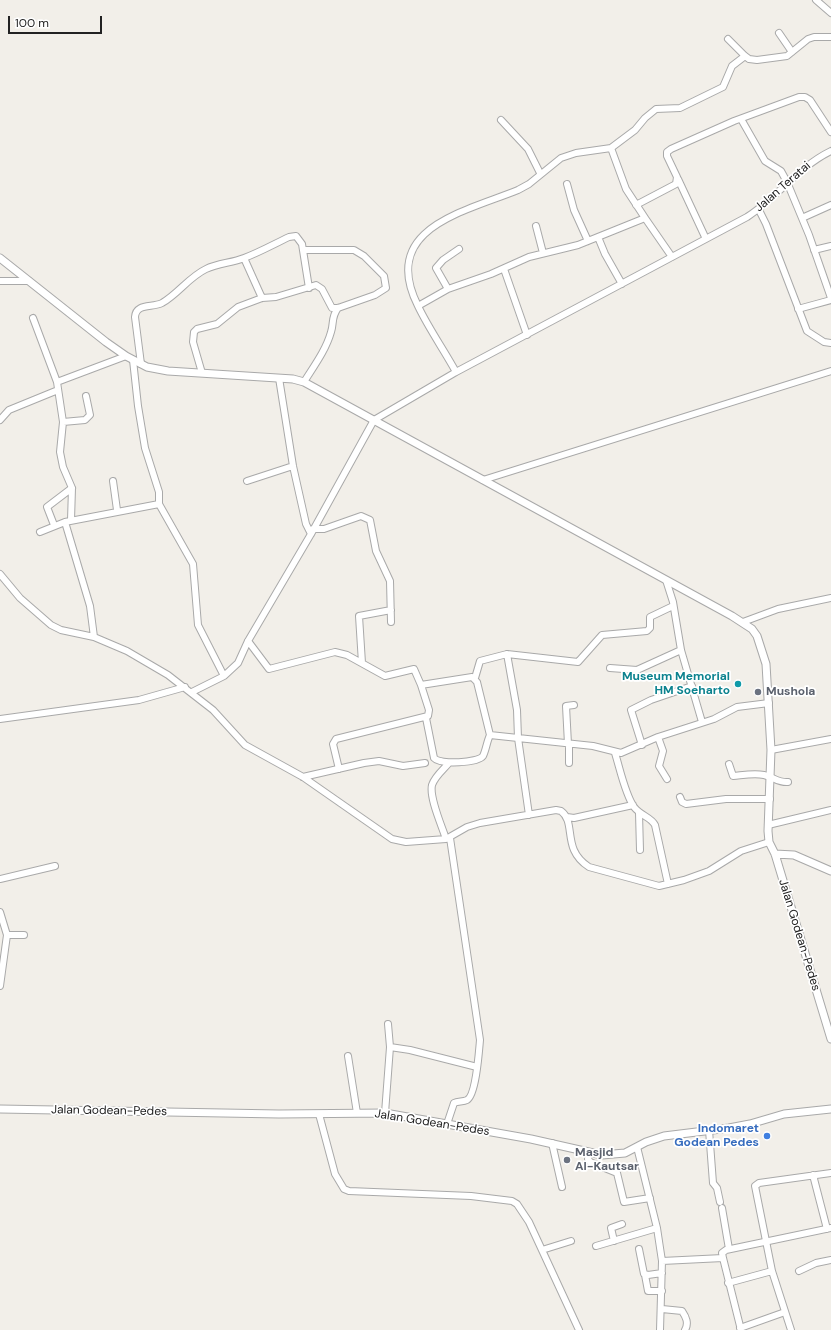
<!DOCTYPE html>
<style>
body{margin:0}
#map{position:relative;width:831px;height:1330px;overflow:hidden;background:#f2efe9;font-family:"DM Sans",sans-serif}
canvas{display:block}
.scale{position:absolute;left:8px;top:16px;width:94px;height:18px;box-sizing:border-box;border:2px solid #222;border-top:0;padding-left:5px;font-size:12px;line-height:14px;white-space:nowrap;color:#222;-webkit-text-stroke:3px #fff;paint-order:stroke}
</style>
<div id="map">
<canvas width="831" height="1330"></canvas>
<div class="scale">100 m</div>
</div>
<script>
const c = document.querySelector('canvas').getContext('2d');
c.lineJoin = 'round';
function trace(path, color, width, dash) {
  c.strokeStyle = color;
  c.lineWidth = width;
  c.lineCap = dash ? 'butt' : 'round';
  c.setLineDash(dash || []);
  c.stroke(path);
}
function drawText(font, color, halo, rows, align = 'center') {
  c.font = font + ' "DM Sans",sans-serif';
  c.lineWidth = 3.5;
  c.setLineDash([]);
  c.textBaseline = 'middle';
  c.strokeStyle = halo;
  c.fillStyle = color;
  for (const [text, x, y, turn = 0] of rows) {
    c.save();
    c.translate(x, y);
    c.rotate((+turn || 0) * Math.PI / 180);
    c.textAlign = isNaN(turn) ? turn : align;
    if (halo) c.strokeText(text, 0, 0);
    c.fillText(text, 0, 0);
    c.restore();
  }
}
const minor = new Path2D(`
 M816,0L831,13
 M779,33L792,52
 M728,39L745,56L749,59L757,60L787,56L808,39L814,37H831
 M741,119L765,161L781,171L787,182L809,235L831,298
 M501,120L528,149L540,173
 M611,148L626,189L645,218
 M678,179L706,239
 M567,184L574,210L588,241
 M636,205L676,184L677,177L667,156V152L671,149L734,121L799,97H805L810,100L831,132
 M759,210L766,224L807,331L824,342L831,343
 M802,218L831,205
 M536,226L543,253
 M598,237L605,254L622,284
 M814,250L831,246
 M244,258L262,298
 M504,269L527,335
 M0,281H29
 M448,289L436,268L443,260L459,249
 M418,306L448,289L491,274L529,257L578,245L645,218L672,257
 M798,309L831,300
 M33,318L57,382L63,422L60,452L63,467L72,488L71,520
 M133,360L138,406L145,448L159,492V504L193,564L198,625L224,676
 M141,364L135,317C136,303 152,308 162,303C178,294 189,277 206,269C218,263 232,263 244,258C260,252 274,244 289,237L296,236L302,244L309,288
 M456,372C444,350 429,329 418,306C379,228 464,212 518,190L529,184L561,158L576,153L611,148L635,130L645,118L656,109L680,108L723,87L732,66L745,56
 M202,373L193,342L194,332L197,329L217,324L238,307L262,298L276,297L316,285L322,289L332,308H338L375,295L386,288L384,276L364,256L354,250H303
 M279,378L293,466L306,524L311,534
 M57,382L126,356
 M304,382C314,366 326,350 331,332C334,323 331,317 338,308
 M0,420L9,410L58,390
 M63,422L85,420L90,415L86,396
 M483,480L831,371
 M113,481L117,510
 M247,481L293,466
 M65,522L90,606L94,637
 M54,525L47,507L72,488
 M313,529H324L361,516L370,520L376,551L390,581L391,622
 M40,532L65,522L159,504
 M0,574L20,598L51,625L61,630L94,637L127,651L168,675L213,710L245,745L303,777L392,839L406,842L446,839L467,827L480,823L556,810L561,811C577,823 561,849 589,867L659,886L684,880L709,871L741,851L769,842
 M666,580L673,602L681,650L702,722
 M743,622L778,609L831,598
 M248,641L269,669L335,652L347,655L385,676L414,669L421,685L472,677L477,682L490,735
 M507,654L578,662L602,635L647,631L650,628V617L673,606
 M362,663L359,616L391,610
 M610,668L637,670L681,650
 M475,678L480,661L507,654L517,710L518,738L529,815
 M192,692L224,676L238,663L248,641L311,534L374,420L456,372L747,217C777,198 798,167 831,151
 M426,718L434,758C440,765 478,763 483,756C486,750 487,741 490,735L593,746L621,753L658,737L714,719L737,707L769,703
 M0,719L139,700L185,687
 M658,737L663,751L659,766L667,779
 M568,744L566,706L574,705
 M642,745L631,710L651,700L692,686
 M771,750L831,739
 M615,753C620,769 625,794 634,807C641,816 651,817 655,825L668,884
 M569,763V744
 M729,764L733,776C744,775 754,773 764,775C773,777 779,783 788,782
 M339,769L333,744L336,739L428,716L429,710L421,685
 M303,777L364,763L379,761L403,766L425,763
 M680,797L682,802L686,804L726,799H770
 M639,813L640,850
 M567,817L574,818L633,805
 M768,825L831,810
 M446,839C442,826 429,798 432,785C435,776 443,770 449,763
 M0,879L55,866
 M0,912L7,935L0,986
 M7,935H24
 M390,1047L410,1050L477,1067
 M348,1056L357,1113
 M385,1113L390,1047L388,1024
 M319,1114L335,1174L344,1189L349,1191L471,1196L512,1201L517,1204L529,1222L579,1330
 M447,1124L454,1103C458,1101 463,1102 467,1100C476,1095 479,1051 480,1040L450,838
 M709,1130L713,1183L717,1188L720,1202
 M552,1143L562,1187
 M637,1147L657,1228L662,1261L660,1330
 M589,1152L588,1159L590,1162L617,1173L624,1202L650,1198
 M813,1175L827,1229
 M722,1208L729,1249
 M614,1241L611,1228L622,1224
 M596,1246L657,1228
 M639,1249L644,1274L648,1275L662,1273
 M542,1250L571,1241
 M723,1258L741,1330
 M662,1261L723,1258L722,1253L726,1250L831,1228
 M799,1271L816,1263L831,1260
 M645,1275L648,1291H662
 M728,1283L772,1271
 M662,1309L682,1311C686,1317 689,1323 685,1330
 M740,1328L785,1312
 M791,1330L772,1271L755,1186L759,1183L831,1173`);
const tertiary = new Path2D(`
 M0,258L106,342L126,356L147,367L168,371L293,379L304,382L732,616L752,629L757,636L766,664L771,750L768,831L769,842L775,854L831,1039
 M775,854L794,855L831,871
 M0,1109L279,1114L385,1113L531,1139L602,1155L625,1153L646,1142L664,1136L729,1128L750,1124L784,1114L831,1109`);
const markers = [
 [738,684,4,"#0f9aa8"],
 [758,692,4,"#6b7280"],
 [767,1136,4,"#3f7fe0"],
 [567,1160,4,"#6b7280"]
];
const streetNames = [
 ["Jalan Teratai",783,187,-41],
 ["Jalan Godean-Pedes",799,935,73],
 ["Jalan Godean-Pedes",109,1111,1],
 ["Jalan Godean-Pedes",432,1123,9]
];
const cultureNames = [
 ["Museum Memorial",730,677],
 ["HM Soeharto",730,691]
];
const worshipNames = [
 ["Mushola",766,692],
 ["Masjid",575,1153],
 ["Al-Kautsar",575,1167]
];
const shopNames = [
 ["Indomaret",759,1129],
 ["Godean Pedes",759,1143]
];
trace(minor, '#a9a9a9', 8);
trace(tertiary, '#a9a9a9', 9);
trace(minor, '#fff', 6);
trace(tertiary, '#fff', 7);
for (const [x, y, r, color] of markers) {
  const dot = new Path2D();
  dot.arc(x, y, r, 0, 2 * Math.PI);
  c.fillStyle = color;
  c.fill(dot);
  trace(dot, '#fff', 1.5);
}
drawText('12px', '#222', '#fff', streetNames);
drawText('bold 12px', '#0d838f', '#fff', cultureNames, 'right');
drawText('bold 12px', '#5b616d', '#fff', worshipNames, 'left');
drawText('bold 12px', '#366cbe', '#fff', shopNames, 'right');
</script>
